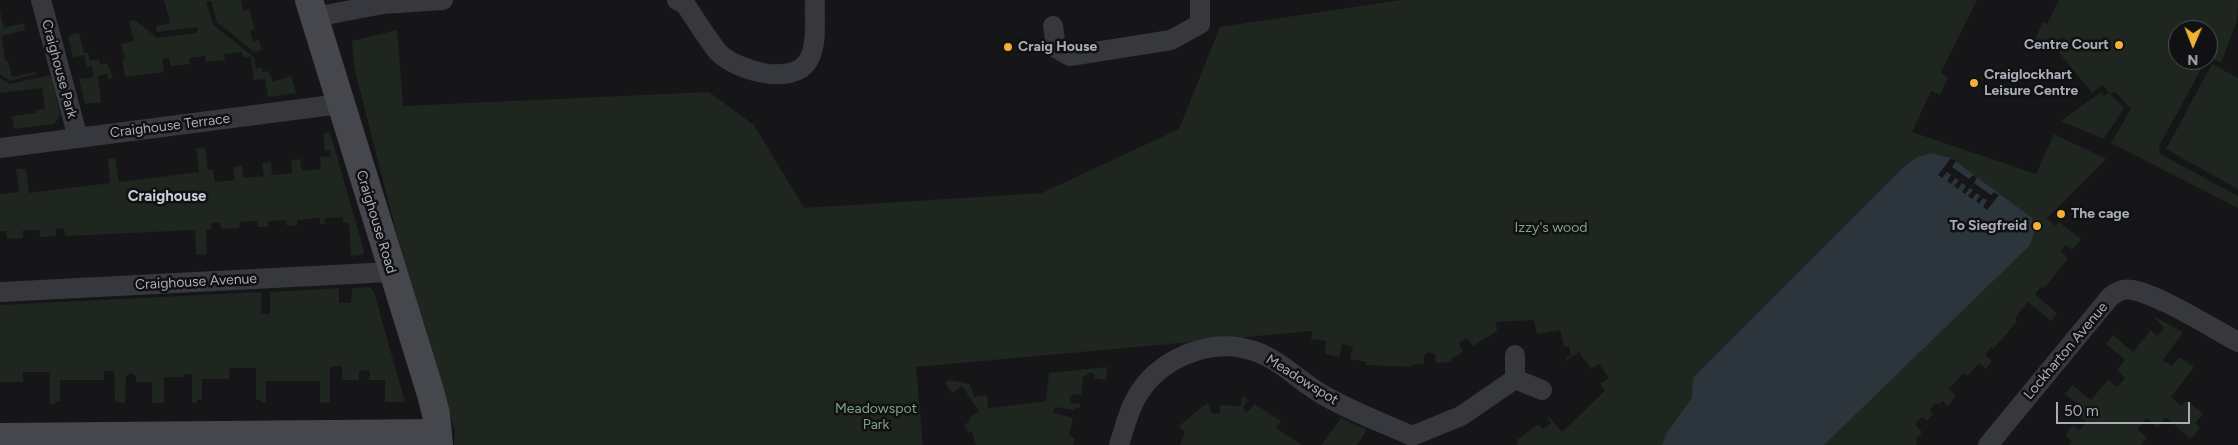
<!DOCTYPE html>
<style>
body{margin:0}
#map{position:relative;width:2238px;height:445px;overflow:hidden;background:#161618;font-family:Figtree,sans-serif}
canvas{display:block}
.north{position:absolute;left:2168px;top:20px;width:50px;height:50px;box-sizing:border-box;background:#111113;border:1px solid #4d4f55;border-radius:50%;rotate:181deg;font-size:14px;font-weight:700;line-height:20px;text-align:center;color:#a8adb8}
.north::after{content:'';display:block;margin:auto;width:18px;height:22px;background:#f2b134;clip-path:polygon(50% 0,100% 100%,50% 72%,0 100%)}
.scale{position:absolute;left:2056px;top:402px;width:134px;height:22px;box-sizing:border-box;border:2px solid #a8adb8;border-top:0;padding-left:6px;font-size:15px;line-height:18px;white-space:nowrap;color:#a8adb8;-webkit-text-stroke:4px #111113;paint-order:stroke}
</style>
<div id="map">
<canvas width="2238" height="445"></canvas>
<div class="north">N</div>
<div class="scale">50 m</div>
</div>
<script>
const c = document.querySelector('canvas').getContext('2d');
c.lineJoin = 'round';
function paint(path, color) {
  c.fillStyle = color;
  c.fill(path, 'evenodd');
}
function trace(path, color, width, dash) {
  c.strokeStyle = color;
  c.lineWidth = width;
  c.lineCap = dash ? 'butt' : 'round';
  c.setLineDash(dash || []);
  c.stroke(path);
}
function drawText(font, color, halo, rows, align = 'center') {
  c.font = font + ' Figtree,sans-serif';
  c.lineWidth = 5;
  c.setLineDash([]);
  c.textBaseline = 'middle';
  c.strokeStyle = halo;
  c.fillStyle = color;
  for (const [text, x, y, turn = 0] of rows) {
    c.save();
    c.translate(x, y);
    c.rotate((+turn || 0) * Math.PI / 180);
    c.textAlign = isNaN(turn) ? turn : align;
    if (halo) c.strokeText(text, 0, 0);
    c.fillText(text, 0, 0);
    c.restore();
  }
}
const green = new Path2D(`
 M164,0H241L243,11L249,9L255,29L250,31L253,42L259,40L262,50L254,52L217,22L211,1H206L213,25L254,57L256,69L261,67L263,72L269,71L273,82L291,76L296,93L268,97L265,79L254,80L251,57H243L242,52L224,54L225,60L206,62L205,56L189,58L190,64L171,66L169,58L162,59L164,72L125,77L122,60L125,59L121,44L134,41L129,21L135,20L157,38L197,33L198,27L157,32L156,26L170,23Z
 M1401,0H1977L1941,72L1948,78L1940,95L1931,91L1912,132L2036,174L2054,134L2106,159L2047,218L2055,226L2059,222L2081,239L2072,250L2066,245L2061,251L2068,259L2044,288L2042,286L2035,294L2057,313L2051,321L2028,302L2015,318L2017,321L2015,324L1993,349L1991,347L1985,355L1992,361L1986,369L1979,363L1967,376L1963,373L1949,389L1956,395L1948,406L1942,401L1939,405L1936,403L1930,410L1933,414L1927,421L1922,417L1915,425L1922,432L1916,440L1918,442L1916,445H1516L1519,443L1517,440L1538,424L1543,429L1551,423L1547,418L1548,416L1562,432L1605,391L1600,384L1609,378L1599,364L1591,369L1579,352L1566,361V357L1571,356L1569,346L1564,347L1560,330L1537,334L1534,320L1496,322L1497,331L1473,346L1467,338L1459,343L1463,352L1451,359L1452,362L1436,363L1435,354L1429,352L1424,355V364L1411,365V367L1366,365V362L1350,359L1353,347L1342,344L1339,357L1325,354L1326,341L1311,339L1312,331L916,367L923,445H454L455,430L409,282L354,67L352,41L397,30L403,106L709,92L754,125L804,208L1042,193L1179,129L1220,27Z
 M2059,0H2238L2237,21L2221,63L2208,56V30H2178V60H2201L2205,62L2159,146L2160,154L2238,196V208L2111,143L2131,109L2115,92L2109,93L2124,108L2104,139L2061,121L2101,92L2104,96L2109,92L2102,85L2092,93L2056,49L2066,41L2063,37L2045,50L2035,39L2043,22L2047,24Z
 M0,11L4,28L24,23L25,30L2,36L5,61H8L12,77L35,72L36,74L10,81L0,74Z
 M79,33L84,53H88L90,61L99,59L100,64L107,63L113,78L108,79L107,74L98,76L101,102L85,104L79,79L94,77L92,66L87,67L84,55L73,58L68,36Z
 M2212,64L2238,78V189L2166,149Z
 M51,75L60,115L54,124L14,129L12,116L36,113V110L45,109L42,88L0,93V78L10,84Z
 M330,132L364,251L363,255L351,256L349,223H343V217L325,218V224H320V218L297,220V225L287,226L286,220L268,221V227H258V221L240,222L239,228L221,229L220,223H211V229L206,230L207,254L196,255L195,230L65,236L64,228L56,229V236L40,237L39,230H23V238L7,239L6,231H0V194L19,192L16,169H26L29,193L110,183L108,159L115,157L119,182L199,172L196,148L205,147L208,170H213L215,182L235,180L233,167L242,166L244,178L264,176L262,163L271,162L272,175L292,173L291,160L300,159L302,171L321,169L320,156L331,157L330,150L325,151L323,133Z
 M370,287L374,292L405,402H385V380H367L370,376L369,370L359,371V380H342V366L330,367V402L320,403V381H266V402L261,403V400H256V368H230L229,379H202V400H197V403H192V374H185L184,377H164V403H152V382H136V376L131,373L126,376L125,403H118V401H115L114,371H104V380H60V401H56L55,404H50V372H23V382H0V305L262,292L261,314H270V292L339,288V303H351L352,288Z
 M2153,316L2183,332L2163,360L2172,366L2179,357L2194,367L2171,397L2181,406L2186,400L2203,414L2195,423L2200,428L2190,439L2166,417L2157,427L2147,418L2137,429L2147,438L2141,445H2069L2072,441L2065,435L2073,425L2080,430L2086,422L2080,417L2085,410L2065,394L2072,385L2091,400L2108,380L2117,387L2125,378L2117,370L2125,360L2106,344L2113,335L2133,352L2151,330L2157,336L2164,328Z
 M1108,367L1106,380L1094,378L1095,375L1091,372L1083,377L1081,395L1073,394L1070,397L1071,403L1080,404V408L1075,407L1074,410L1055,407L1053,413L1073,418L1069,436L1075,438L1073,445H976L972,432L969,433L964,425L970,421L969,418L979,411L962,386L952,393L945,383L949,380L970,384L974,397L987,395L988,408H992L1046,401L1049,373Z
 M1242,396L1248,400L1243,407L1244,411L1248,412L1255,404L1281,421L1276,428L1302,445H1180L1185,432L1179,426L1207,403L1210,405V412L1216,414L1220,412V405L1241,406Z
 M1341,418L1367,430L1357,445H1321Z`);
const water = new Path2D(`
 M1931,153L1951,158L2032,218L2034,232L2030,245L1824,445H1662L1667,433L1692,398L1693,378L1907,164L1918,157Z`);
const pier = new Path2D(`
 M1951,158L1956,161L1952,167L1969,179L1973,175L1977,178L1974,183L1991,195L1994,192L1999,195L1987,210L1983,207L1987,200L1983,198L1979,204L1976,201L1980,196L1977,193L1972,199L1968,196L1973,190L1970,188L1965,194L1962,192L1966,186L1962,183L1958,189L1954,186L1959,180L1955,178L1951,184L1947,181L1951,175L1947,172L1942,178L1938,175Z`);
const street = new Path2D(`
 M41,0L78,138
 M677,0L685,4C696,20 706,37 718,52C735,70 792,87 808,61C818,45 814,18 815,0
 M315,17L383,4L443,0
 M1053,26L1056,48L1070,56L1171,40L1200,24V0
 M0,148L340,104
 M0,292L391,272
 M1515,355V379
 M1119,445C1124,430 1128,412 1136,398C1158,359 1210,336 1254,351C1281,360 1301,383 1325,396C1353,412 1383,423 1412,436L1461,416L1515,379L1542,390
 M1988,445L2110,297C2116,292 2124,288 2132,290C2158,294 2212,328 2238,342`);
const secondary = new Path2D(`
 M309,0L430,391L436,414L439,445
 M0,437L438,433`);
const markers = [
 [2119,45,5,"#f2b134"],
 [1008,47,5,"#f2b134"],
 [1974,83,5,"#f2b134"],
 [2061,214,5,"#f2b134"],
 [2037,226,5,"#f2b134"]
];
const poiNames = [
 ["Centre Court",2109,45,"right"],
 ["Craig House",1018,47],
 ["Craiglockhart",1984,75],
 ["Leisure Centre",1984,91],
 ["The cage",2071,214],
 ["To Siegfreid",2027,226,"right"]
];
const streetNames = [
 ["Craighouse Park",59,69,75],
 ["Craighouse Terrace",170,126,-7],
 ["Craighouse Road",376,222,73],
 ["Craighouse Avenue",196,282,-3],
 ["Lockharton Avenue",2066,351,-50],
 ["Meadowspot",1302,380,32]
];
const parkNames = [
 ["Izzy's wood",1551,228],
 ["Meadowspot",876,409],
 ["Park",876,425]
];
const neighbourhoodNames = [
 ["Craighouse",167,197]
];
paint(green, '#1e261f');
paint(water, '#2c353c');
paint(pier, '#161618');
trace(street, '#37383d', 20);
trace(secondary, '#45474d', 28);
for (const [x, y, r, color] of markers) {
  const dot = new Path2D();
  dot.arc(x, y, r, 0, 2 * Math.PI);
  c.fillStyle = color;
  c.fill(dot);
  trace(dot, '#111113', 2);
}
drawText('bold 14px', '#a8adb8', '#111113', poiNames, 'left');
drawText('14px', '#a8adb8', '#111113', streetNames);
drawText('14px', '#7fa381', '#111113', parkNames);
drawText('bold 15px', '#c9ccd4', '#111113', neighbourhoodNames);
</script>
